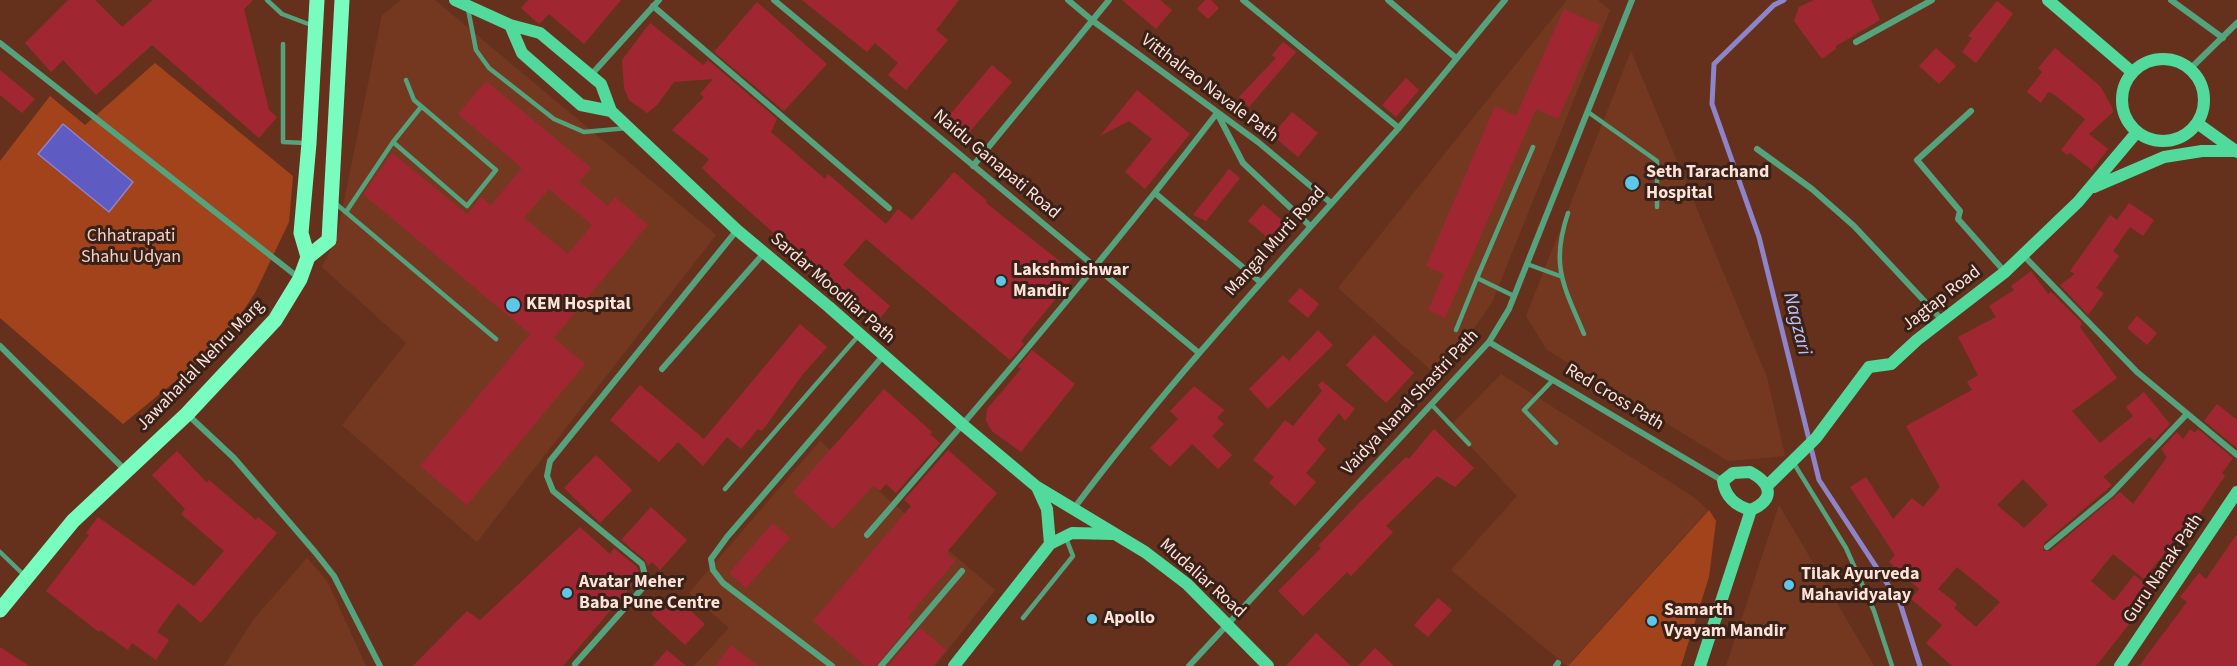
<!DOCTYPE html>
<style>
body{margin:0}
canvas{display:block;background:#65311d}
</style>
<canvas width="2237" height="666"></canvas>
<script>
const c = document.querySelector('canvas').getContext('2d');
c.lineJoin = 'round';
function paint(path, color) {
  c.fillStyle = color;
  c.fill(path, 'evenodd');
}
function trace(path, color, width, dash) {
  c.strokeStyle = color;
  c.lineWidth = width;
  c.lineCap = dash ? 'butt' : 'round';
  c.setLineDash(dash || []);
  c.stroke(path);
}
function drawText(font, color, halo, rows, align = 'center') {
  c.font = font + ' "Source Sans 3",sans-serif';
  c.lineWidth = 6;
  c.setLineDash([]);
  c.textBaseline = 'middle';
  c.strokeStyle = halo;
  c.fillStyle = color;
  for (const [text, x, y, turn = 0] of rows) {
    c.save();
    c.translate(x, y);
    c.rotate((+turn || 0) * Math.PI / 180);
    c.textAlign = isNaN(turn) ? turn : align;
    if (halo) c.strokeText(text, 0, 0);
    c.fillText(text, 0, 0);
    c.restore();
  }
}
const built = new Path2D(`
 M401,0H435L716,235L477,542L342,425L406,343L322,267L337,236L382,15Z
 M1567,0H1598L1610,10L1492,302L1473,330L1433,372L1338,288Z
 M1631,51L1767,377L1785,456L1728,461L1547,350L1526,316Z
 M1501,374L1695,498L1708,510L1567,666L1451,570L1517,496L1451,425Z
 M820,441L995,590L935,666H694L729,628L689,593Z
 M1779,505L1874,666H1726Z
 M307,558L327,581L366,666H224L253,620Z`);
const green = new Path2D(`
 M155,63L293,176L289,222L255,293L221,344L123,424L0,318V161L50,96L85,125Z
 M1709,510L1716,521L1709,577L1681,666H1568Z`);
const water = new Path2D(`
 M63,124L133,182L109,212L38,154Z`);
const stream = new Path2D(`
 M1784,0L1774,5L1714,64L1712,104L1759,237L1819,480L1900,603L1920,666`);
const building = new Path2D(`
 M68,0H95L122,27L153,0H253L244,9L269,110L277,117L259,138L152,45L96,95L63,60L51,72L25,43Z
 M528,0H621L584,44L549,14L539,24L521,8Z
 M802,0H959L936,30L948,40L906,90L888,75L898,63L875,43L867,52Z
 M1122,0H1160L1172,10L1156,29Z
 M1205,0H1211L1219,8L1208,19L1197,9Z
 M1814,0H1871L1880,20L1836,46V49L1822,59L1794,21L1799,7Z
 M1997,1L2013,14L1976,63L1962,52L1972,38L1968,36Z
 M757,2L827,64L784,111L714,52Z
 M1564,9L1600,25L1558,119L1536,109L1445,318L1428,310L1444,274L1426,266L1495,106L1516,116Z
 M650,23L703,65L708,60L777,119L771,132L825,179L828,174L886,224L898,209L912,220L954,172L987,201L986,203L1076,274L1021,341L1024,344L1010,360L866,239L843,265L890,306L876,323L724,189L702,168L709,159L672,130L704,97L700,94L713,79L674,82L657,105L647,113L629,100L624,88L622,60Z
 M1283,42L1296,52L1249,107L1239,97L1276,58L1272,55Z
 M1936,48L1956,66L1939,84L1919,66Z
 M2055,48L2100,86L2112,107L2113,112L2089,134L2108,149L2092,170L2070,153L2067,155L2061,150L2085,119L2052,93L2048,92L2041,103L2027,92L2042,72L2038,68Z
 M992,65L1012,82L967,135L947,118Z
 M0,70L35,99L22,113L0,95Z
 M1406,78L1419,90L1396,117L1382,105Z
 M486,81L591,168L579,182L608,206L615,197L648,225L554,338L585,364L467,505L420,466L530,334L363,194L392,153L467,214L481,197L491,205L522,168L458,114ZM549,189L592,225L568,254L524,218Z
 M1137,90L1190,134L1145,189L1125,172L1152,139L1129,121L1100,136Z
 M1292,112L1318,133L1298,157L1272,135Z
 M1229,169L1240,178L1206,221L1193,215Z
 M2129,203L2154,220L2143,236L2130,227L2113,251L2119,256L2096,288L2104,293L2088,315L2060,285L2075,274L2070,271L2110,215L2117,220Z
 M1263,204L1289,226L1274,243L1248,221Z
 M2031,271L2048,294L2051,292L2082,323L2080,327L2117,378L2072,411L2100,443L2133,416L2126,407L2144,392L2170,424L2154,441L2150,437L2103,477L2112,485L2044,543L2043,551H2050L2120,492L2133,504L2167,457L2161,449L2177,432L2183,439L2190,429L2195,433L2198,429L2233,458L2222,473L2225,476L2169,559L2163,555L2144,579L2113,554L2091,581L2114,601L2134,575L2155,591L2096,666H1952L1926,643L1942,625L1911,599L1919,589L1889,562L1895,555L1850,487L1866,477L1893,519L1912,498L1923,507L1940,487L1906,426L1972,390L1967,382L1978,375L1958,337L1996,317L1989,306L2014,290L2011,286ZM2023,479L2048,505L2024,528L1997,505ZM1957,567L2000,602L1976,627L1954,608L1957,604L1938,589Z
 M1300,288L1319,304L1308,318L1288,301Z
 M2137,316L2157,333L2147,345L2127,328Z
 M800,324L827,347L803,374L762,431L758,429L741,449L727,437L703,466L678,442L659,462L610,420L640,385L704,439Z
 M1318,330L1333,345L1268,409L1249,389L1283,355L1289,361Z
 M1374,335L1414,373L1386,403L1346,365Z
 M1032,350L1075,384L1021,452L992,431L986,421L987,409L1021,369L1018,367Z
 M1322,381L1355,409L1345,421L1339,413L1317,440L1326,449L1306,473L1316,482L1295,506L1269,483L1274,477L1253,460L1285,420L1293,426L1322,391L1318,385Z
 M1194,386L1224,410L1217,418L1224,424L1212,436L1232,455L1218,469L1192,444L1170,467L1150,448L1178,419L1170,411Z
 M884,389L932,432L930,434L940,443L896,493L886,484L880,491L873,486L833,529L793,492Z
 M2217,404L2237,420V448L2204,421Z
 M1434,429L1474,468L1455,487L1437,476L1386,526L1393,532L1351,576L1347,572L1303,616L1278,591L1321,548L1318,546L1361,501L1406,457L1409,459Z
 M948,450L997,493L946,553L955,561L907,618L912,622L876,666H865L813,621L911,506L904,500Z
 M177,451L207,483L209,480L256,520L258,517L277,533L201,623L178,603L157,632L169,640L156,660L132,643L128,650L100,630L99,632L46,591L89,535L86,533L98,517L194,586L224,551L181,514L185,509L152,475Z
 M596,455L632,490L600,523L564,488Z
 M651,507L687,540L660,570L652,562L648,566L645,560L621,540Z
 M773,523L790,538L746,588L729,573Z
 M580,527L610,554L614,548L637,567L640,576L563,666H413L467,611L480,620Z
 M2237,534V666H2139L2187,602L2180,597L2199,573L2206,579Z
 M671,593L705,624L685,645L651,614Z
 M1438,598L1452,610L1428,637L1414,625Z
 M920,628L946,650L933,666H888Z
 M1316,633L1351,666H1286Z
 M731,645L758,666H715Z
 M0,647L29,666H0Z
 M1375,648L1394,666H1358Z
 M667,650L686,666H653Z`);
const lane = new Path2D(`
 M267,0L282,14L311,25
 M468,9L476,50L489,68L554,119L584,132L627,128
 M283,44V142L306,143
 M1588,112L1657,161V207
 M393,142L421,107
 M335,203L496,339
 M346,212L393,142L467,206L496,170L414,100L406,80
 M1568,213C1550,266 1564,286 1584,334
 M1527,264L1560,276
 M1514,296L1477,278L1533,147
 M1456,330L1477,278
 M1553,380L1524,410L1556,443
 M1431,404L1469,444
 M1793,462L1846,548L1874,611L1892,666
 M725,489L859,335
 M0,552L25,576
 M1023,618L1073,556L1066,538`);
const street = new Path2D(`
 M774,0L1199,353
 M1068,0L1093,21L1258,142L1331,203
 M1243,0L1399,128
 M1388,0L1456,58
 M2171,0L2223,38
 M653,6L889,208
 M1856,42L1932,0
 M0,43L299,278
 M2190,69L2237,23
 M591,75L659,0
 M1971,111L1917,160L1960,211L1958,219L2005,272
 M1757,149L1812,189L1854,226L1943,321
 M973,166L1109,0
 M1155,193L1259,281
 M2023,255L2137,372L2237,455
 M1489,342L1723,481
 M0,346L125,470
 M662,369L764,253
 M187,414L234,458L315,552L334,576L380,666
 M1075,507C1174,375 1287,254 1397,130C1434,87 1469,43 1505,0
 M867,535C987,397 1106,258 1217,113L1243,163L1310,226
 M2047,547L2111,494L2186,415
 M575,664L647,583L642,564L553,491L547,476L550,461L737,230
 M832,666L723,583L713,570L711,559L727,537L883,356
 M881,666L962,571
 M1189,666L1489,342L1509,309L1632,0
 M1556,666L1558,663`);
const secondary = new Path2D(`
 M455,0L510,25L540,33L601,84L611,111L737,230L829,307L963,425L1037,487L1145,552L1187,584L1268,666
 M2048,0L2132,72
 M510,25L522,53L581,105L611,111
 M2122 100a41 41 0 1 1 82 0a41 41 0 1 1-82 0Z
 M2197,123L2237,152
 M2094,187L2164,157L2202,151H2237
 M1750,472C1771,483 1776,499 1751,510C1735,506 1725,496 1723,481L1733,473Z
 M1767,486L1816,438L1869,367L1891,364L1917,340L2005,272L2078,202L2137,132
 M1037,487L1047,509L1050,544
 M954,666L1050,544L1072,533L1113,534
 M1700,666L1751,510
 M2120,666L2237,492`);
const primary = new Path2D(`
 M308,257L301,233L309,143L317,0
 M0,610L73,521L187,414L275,320L300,279L308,257L329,240L342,0`);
const markers = [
 [1632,183,8,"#5cc7e8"],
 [1001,281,6,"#5cc7e8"],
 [513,305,8,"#5cc7e8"],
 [1789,585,6,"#5cc7e8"],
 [567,593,6,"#5cc7e8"],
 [1092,619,6,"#5cc7e8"],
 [1652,621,6,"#5cc7e8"]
];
const streetNames = [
 ["Vitthalrao Navale Path",1209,89,37],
 ["Naidu Ganapati Road",996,165,40],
 ["Mangal Murti Road",1276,242,-48],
 ["Sardar Moodliar Path",832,289,41],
 ["Jagtap Road",1942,299,-38],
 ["Jawaharlal Nehru Marg",201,366,-46],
 ["Red Cross Path",1614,398,31],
 ["Vaidya Nanal Shastri Path",1411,403,-47],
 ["Guru Nanak Path",2164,569,-56],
 ["Mudaliar Road",1202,579,42]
];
const poiNames = [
 ["Seth Tarachand",1646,173],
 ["Hospital",1646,194],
 ["Lakshmishwar",1013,271],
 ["Mandir",1013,292],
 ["KEM Hospital",526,305],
 ["Tilak Ayurveda",1801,575],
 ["Mahavidyalay",1801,596],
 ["Avatar Meher",579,583],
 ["Baba Pune Centre",579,604],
 ["Samarth",1664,611],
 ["Vyayam Mandir",1664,632],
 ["Apollo",1104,619]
];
const parkNames = [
 ["Chhatrapati",131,237],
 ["Shahu Udyan",131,258]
];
const waterNames = [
 ["Nagzari",1796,324,76]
];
paint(built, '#743821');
paint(green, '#a2431c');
paint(water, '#5e5bc2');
trace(water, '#8e84c9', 1.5);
trace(stream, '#8e84c9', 5);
paint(building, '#a02732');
trace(lane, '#55a37d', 4.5);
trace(street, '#55a37d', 6);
trace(secondary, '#52da9d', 12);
trace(primary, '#79fdbf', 15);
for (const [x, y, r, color] of markers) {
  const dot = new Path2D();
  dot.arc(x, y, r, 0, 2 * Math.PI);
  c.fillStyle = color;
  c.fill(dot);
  trace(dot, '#392118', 2);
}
drawText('18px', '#fde2d9', '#392118', streetNames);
drawText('bold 18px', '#fde2d9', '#392118', poiNames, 'left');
drawText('18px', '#f2d3c8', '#392118', parkNames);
drawText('italic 20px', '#bbc0f5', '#392118', waterNames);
</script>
